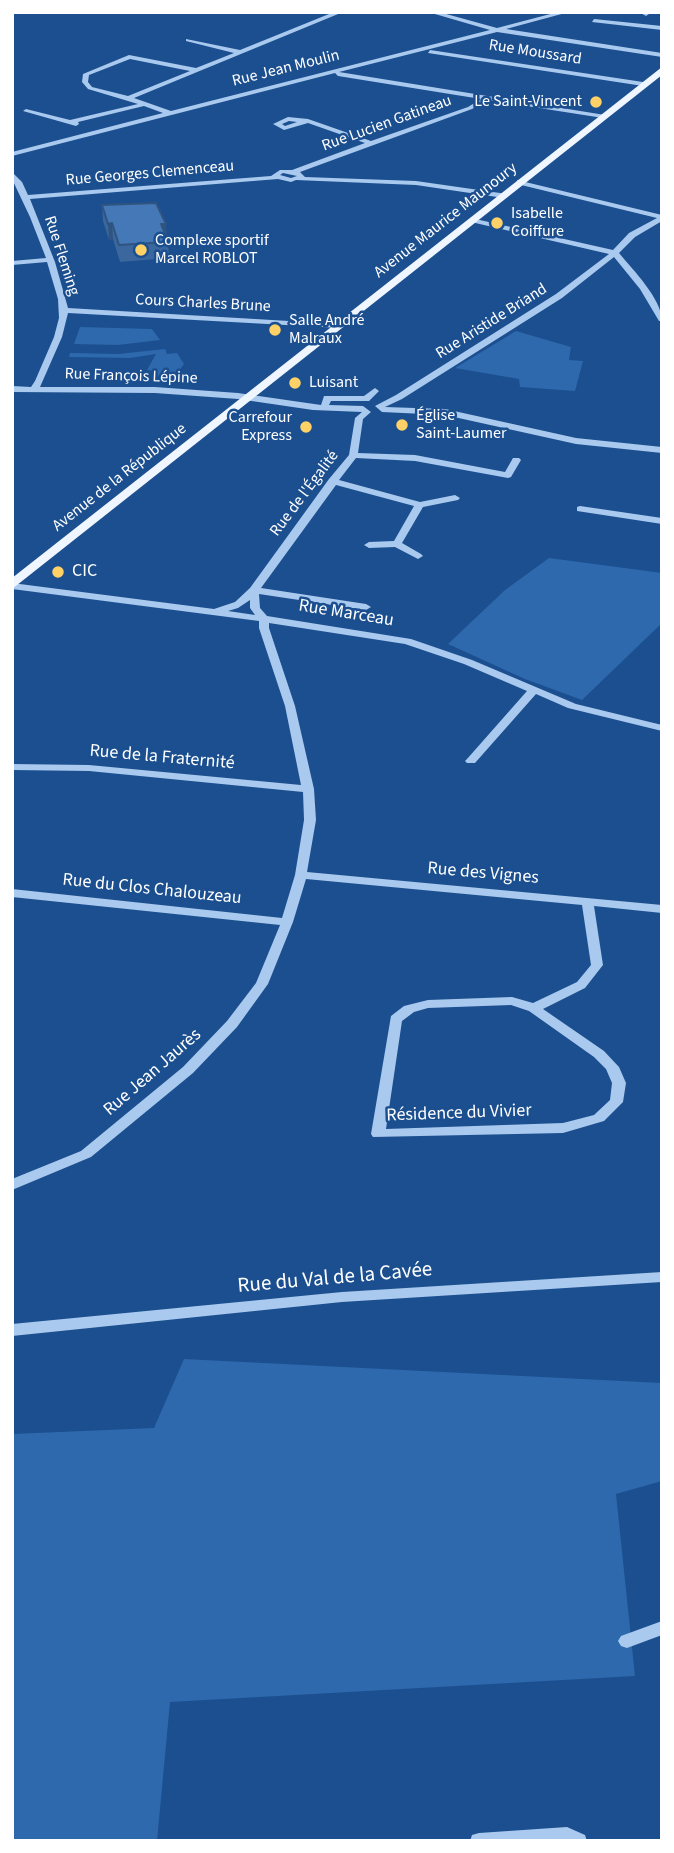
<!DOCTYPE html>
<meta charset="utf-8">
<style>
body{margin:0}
#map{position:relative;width:674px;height:1853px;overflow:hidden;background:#1b4f8f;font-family:"Source Sans 3",sans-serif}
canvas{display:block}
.frame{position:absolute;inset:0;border:14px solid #fff;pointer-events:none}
</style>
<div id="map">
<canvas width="674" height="1853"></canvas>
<div class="frame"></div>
</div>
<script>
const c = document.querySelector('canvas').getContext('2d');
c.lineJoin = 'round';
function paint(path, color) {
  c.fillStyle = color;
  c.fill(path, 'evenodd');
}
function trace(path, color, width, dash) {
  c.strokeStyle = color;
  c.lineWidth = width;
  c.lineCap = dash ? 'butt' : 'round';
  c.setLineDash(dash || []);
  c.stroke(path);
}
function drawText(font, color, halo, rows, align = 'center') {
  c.font = font + ' "Source Sans 3",sans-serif';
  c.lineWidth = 5;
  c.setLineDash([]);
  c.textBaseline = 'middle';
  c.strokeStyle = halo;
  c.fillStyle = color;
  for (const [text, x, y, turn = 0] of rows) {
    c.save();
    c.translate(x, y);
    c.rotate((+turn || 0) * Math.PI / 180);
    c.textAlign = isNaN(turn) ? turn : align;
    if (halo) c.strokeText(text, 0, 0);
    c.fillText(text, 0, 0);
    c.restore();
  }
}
const green = new Path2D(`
 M80,327L152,329L160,340L118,345L74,344Z
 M516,331L571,347L569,360L583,361L575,391L520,387L519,379L455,368Z
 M165,349L167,354L177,353L184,364L170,383L164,382L167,377L152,376L155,371L147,370L156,354L130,358L69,357L70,353L118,354Z
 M549,558L662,573V623L582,700L525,679L448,644L505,590Z
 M184,1359L662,1383V1481L616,1494L635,1676L170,1702L157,1841H12V1434L154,1428Z`);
const minor = new Path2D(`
 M334,12H343L134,98L171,111L490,30L428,12H439L497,28L558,12H569L506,29L662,53V57L497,32L339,72L605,115L606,116L603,118L488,100L472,109L300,172L305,177L416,181L507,194V198H504L416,185L296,180L291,182L278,179L30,199L55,262L68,308L340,324L344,326L340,328L68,313L62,337L40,387H155L238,393L321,405L324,396H364L375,388L379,391L369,401H331L329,405L363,406L371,412L363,419L358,453L415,455L505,472L513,458H519L521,460L511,477L508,478L415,461L356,458L339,480L420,502L455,495L460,498L458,500L423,507L402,543L421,554L423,556L418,559L395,547L369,548L364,545L369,542L394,541L414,506L336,485L261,588L366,604L371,607L366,610L259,594L260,608L267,616L411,639L472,660L576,704L662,725V731L568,708L536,694L475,763H467L465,761L467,759L527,691L464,664L405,644L269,623V628L295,706L314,789L316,820L307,872L662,905V913L594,906L603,965L585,988L543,1009L604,1051L619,1067L626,1083L623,1102L604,1121L563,1133L373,1137L371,1134L391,1016L404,1006L428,1000L512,997L533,1003L577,982L591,965L582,905L306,879L293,922L268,984L237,1027L193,1073L91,1157L12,1190V1179L81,1151L183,1067L227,1021L256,983L280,925L12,897V889L282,918L295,875L304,820L303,792L89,771L12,770V764L89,765L301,785L285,706L259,628V621L12,589V583L214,609L235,602L250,588L329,479L349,455L355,418L362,412L313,410L238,399L155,393L12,392V386L31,387L35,381L54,337L59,318L58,299L47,262L12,265V261L46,258L30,217L12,179V172L22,182L28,195L271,176L280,170H292L365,143L308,123L284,130L273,124L288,117L308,119L371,141L468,107L481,99L338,76L335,73L12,156V152L163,113L144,106L78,122L79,124L76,126L23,111L26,109L70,120L138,104L88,89L82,82L83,74L129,55L196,68L234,53L186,41V39L240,50ZM130,59L190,71L128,96L92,87L88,82L89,75ZM289,121L297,122L285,126L282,124ZM283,173L297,176L291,178L280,175ZM250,600V608L255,615L228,611L238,608ZM511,1005L529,1011L594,1057L606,1069L612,1083L610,1100L594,1115L563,1123L386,1129L402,1021L414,1012L428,1008Z
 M639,12H647L649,14L646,16Z
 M594,19L662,26V30L592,22Z
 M430,50L643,82L646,84L643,86L428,53Z
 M517,180L662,215V221L635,237L619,253C633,270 662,299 662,321H659L640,289L614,257L562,298L402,399L385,407L445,409L576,438L662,447V453L576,444L445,415L382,412L375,406L396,395L556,294L609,254L471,222V218L613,250L629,233L657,218L517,184Z
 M580,506L662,518V524L577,511V507Z
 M662,1272V1282L342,1302L12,1336V1324L342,1292Z
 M662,1621V1635L627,1648L621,1646L618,1641L621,1636Z
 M567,1827L585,1835L587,1841H470L472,1835L479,1833Z`);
const major = new Path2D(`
 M662,67V75L12,589V578Z`);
const wall = new Path2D(`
 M102,205L167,238L168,242L169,258L120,262L113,239L109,240L103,221Z`);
const shadedWall = new Path2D(`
 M112,223L113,239L109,240L108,224Z
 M161,224H166L167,240Z`);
const building = new Path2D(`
 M156,203L166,224H161L168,242L119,245L112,223L108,224L102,205Z`);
const markers = [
 [596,102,7,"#ffd166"],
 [497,223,7,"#ffd166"],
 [141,250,7,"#ffd166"],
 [275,330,7,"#ffd166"],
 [295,383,7,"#ffd166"],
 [402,425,7,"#ffd166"],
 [306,427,7,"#ffd166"],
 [58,572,7,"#ffd166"]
];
const farStreetnames = [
 ["Rue Moussard",535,53,9],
 ["Rue Jean Moulin",286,69,-14],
 ["Rue Lucien Gatineau",387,124,-20],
 ["Rue Georges Clemenceau",150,174,-5],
 ["Avenue Maurice Maunoury",446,221,-38],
 ["Rue Fleming",61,256,72],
 ["Cours Charles Brune",203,304,3],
 ["Rue Aristide Briand",492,322,-32],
 ["Rue François Lépine",131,377,2],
 ["Avenue de la République",120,478,-38],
 ["Rue de l'Égalité",305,494,-53]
];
const farPoinames = [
 ["Le Saint-Vincent",582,102,"right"],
 ["Isabelle",511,214],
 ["Coiffure",511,232],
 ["Complexe sportif",155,241],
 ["Marcel ROBLOT",155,259],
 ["Salle André",289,321],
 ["Malraux",289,339],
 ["Luisant",309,383],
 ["Église",416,416],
 ["Saint-Laumer",416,434],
 ["Carrefour",292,418,"right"],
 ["Express",292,436,"right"]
];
const poiNames = [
 ["CIC",72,572]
];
const streetNames = [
 ["Rue Marceau",346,614,9],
 ["Rue de la Fraternité",162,758,5],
 ["Rue des Vignes",483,874,5],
 ["Rue du Clos Chalouzeau",152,890,6],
 ["Rue Jean Jaurès",153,1073,-41],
 ["Résidence du Vivier",459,1114,-2]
];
const nearStreetnames = [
 ["Rue du Val de la Cavée",335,1279,-5]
];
paint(green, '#2e69ad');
paint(minor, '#a9c9ee');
paint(major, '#f0f6ff');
paint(wall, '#3a679d');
paint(shadedWall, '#305480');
paint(building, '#4478b7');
trace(building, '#305480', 2);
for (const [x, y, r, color] of markers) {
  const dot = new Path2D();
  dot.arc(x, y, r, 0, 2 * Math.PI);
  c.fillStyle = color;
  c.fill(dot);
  trace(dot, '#1b4f8f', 2.5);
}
drawText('16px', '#fff', '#1b4f8f', farStreetnames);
drawText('16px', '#fff', '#1b4f8f', farPoinames, 'left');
drawText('18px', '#fff', '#1b4f8f', poiNames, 'left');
drawText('18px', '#fff', '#1b4f8f', streetNames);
drawText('21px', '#fff', '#1b4f8f', nearStreetnames);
</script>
